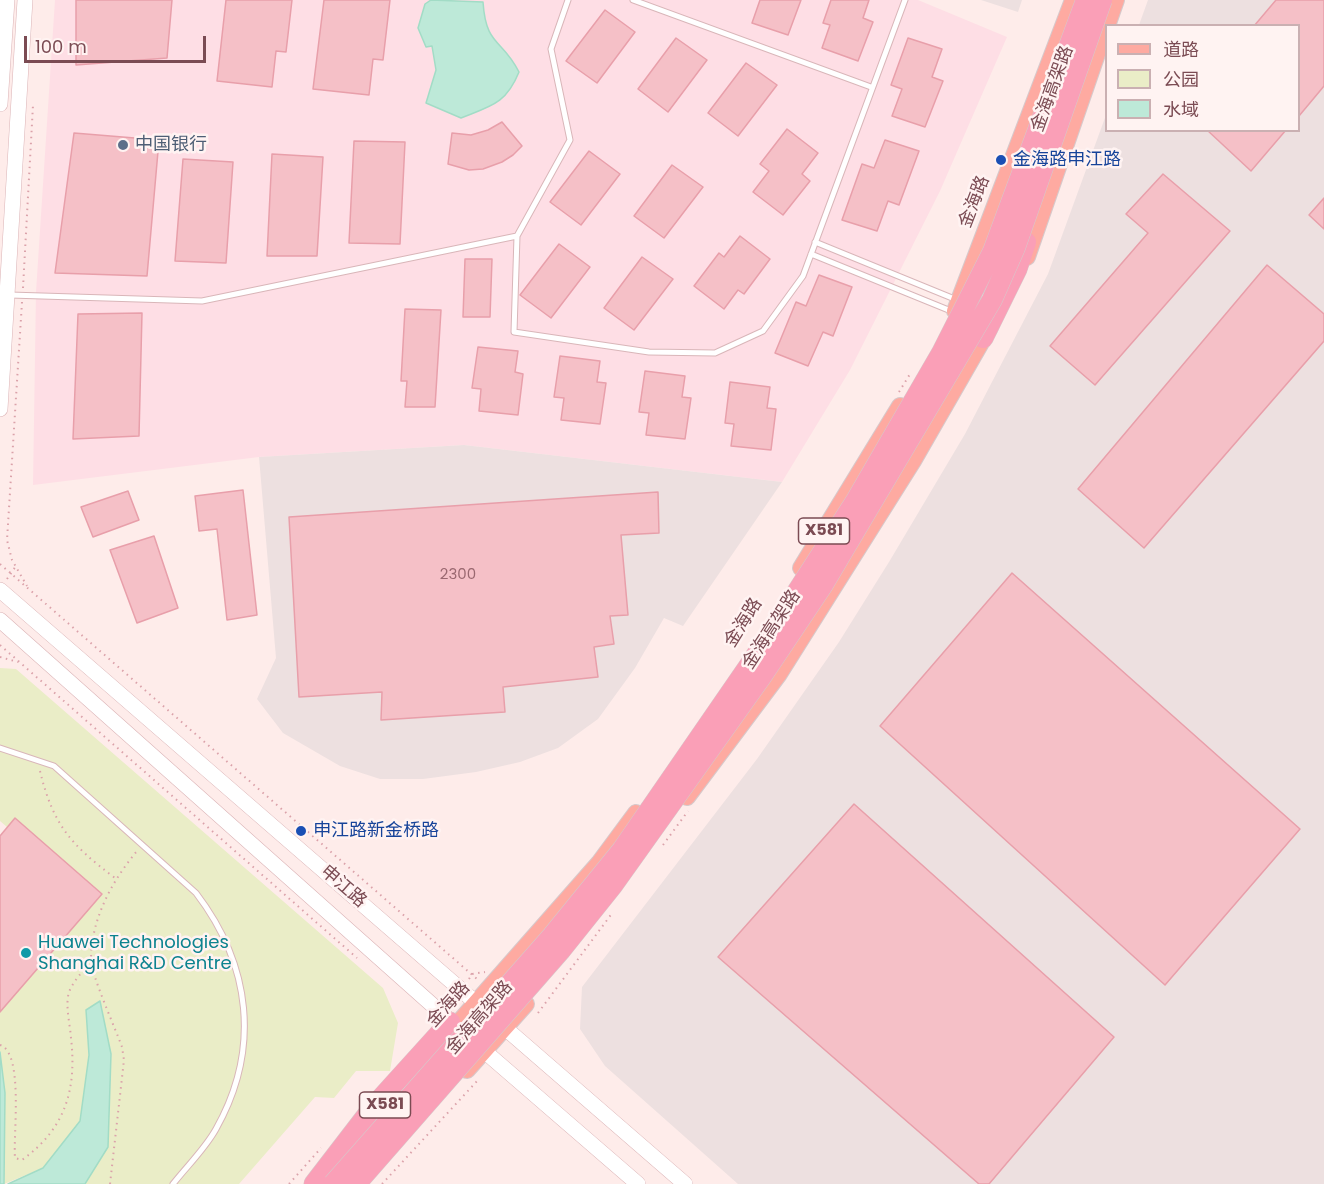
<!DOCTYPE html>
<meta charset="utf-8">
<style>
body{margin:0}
#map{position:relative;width:1324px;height:1184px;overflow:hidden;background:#feecea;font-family:Poppins,"Noto Sans SC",sans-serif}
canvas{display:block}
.legend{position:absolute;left:1105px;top:24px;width:195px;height:108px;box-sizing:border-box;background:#fff3f2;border:2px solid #cab0b2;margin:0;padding:8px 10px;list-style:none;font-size:18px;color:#7b4b53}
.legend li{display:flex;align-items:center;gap:12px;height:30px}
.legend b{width:30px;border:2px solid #cab0b2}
.scale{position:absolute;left:24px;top:36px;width:182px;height:27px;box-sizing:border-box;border:3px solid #7b4b53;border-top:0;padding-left:8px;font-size:18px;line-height:21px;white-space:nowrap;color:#7b4b53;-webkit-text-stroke:4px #fff3f2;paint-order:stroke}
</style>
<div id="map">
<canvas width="1324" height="1184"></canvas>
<ul class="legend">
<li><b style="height:8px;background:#feaaa1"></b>道路</li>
<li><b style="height:16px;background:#eaedc7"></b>公园</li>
<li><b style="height:16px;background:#bde9d8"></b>水域</li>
</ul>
<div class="scale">100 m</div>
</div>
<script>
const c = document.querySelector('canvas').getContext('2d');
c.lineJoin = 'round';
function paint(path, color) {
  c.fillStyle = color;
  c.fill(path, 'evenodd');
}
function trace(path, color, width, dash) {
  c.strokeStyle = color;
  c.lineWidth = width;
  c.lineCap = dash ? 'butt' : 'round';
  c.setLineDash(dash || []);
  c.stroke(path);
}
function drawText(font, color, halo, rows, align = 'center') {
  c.font = font + ' Poppins,"Noto Sans SC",sans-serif';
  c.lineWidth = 5;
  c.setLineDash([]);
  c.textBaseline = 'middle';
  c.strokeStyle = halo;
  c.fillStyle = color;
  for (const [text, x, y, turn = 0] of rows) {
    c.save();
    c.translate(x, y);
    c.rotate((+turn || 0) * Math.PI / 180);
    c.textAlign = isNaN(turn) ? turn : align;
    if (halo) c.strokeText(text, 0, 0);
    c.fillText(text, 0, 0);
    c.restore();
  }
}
const commercial = new Path2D(`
 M55,0H918L1007,37L940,191L850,370L782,482L464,445L259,457L33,485L36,292Z`);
const industrial = new Path2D(`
 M981,0H1022L1018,12Z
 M1148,0H1324V1184H738L605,1066L580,1029L582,987L757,759L839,642L889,562L965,434L1048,274L1106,115V130H1298V26L1139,25Z
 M464,445L782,482L683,626L664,618L635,668L598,719L558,748L520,762L476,772L423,779H380L340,766L283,733L257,699L276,658L259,457Z`);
const green = new Path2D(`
 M0,668L16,669L383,988L398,1023L390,1071H356L334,1098L315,1097L239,1184H85L108,1147L111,1054L99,1001L86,1011L89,1055L80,1121L43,1168L4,1184L5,1093L0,1052V1012L102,894L15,819L7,827L0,821Z`);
const water = new Path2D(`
 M431,0L483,2C486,47 502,38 519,72C506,104 491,106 461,118L426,103L436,70L432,46L426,47L418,28L425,4Z
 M100,1001L111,1054L108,1147L85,1184H8L43,1168L80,1121L89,1055L86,1010Z
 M0,1052L5,1093L4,1184H0Z`);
const building = new Path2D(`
 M76,0H172L167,58L76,65Z
 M226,0H292L286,52L276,51L272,87L217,81Z
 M324,0H390L383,60L373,59L369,95L313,89Z
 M760,0H801L788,35L752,23Z
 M831,0H869L863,18L873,22L858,61L822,48L830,25L823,23Z
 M1276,0H1324V86L1299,116V26H1254Z
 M605,10L635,32L597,83L566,61Z
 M676,38L707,60L668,112L638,89Z
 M908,38L942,49L932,77L943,81L925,127L892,116L902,89L891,85Z
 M746,63L777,85L738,136L708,113Z
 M502,122L522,146L513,155L502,162L483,169L469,170L448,164L452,133L471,135L488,130Z
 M787,129L818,153L802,174L810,181L783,215L753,192L769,171L760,164Z
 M1207,130H1286L1251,171Z
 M74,133L159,140L147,276L55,273Z
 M885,140L919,151L899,205L888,201L877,231L842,220L862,164L874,168Z
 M354,141L405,142L400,244L349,243Z
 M589,151L620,174L581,225L550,202Z
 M272,154L323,157L317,256H267Z
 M183,159L233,162L226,263L175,261Z
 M672,165L703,187L664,238L634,216Z
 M1163,174L1230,231L1095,385L1050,346L1148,233L1126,214Z
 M1324,198V229L1309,215Z
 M740,236L770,259L744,294L738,290L724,309L694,286L719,253L724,257Z
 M559,244L590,267L551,318L520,295Z
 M642,257L673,279L634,330L604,308Z
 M465,259H492L490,317H463Z
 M1267,265L1324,314V341L1144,548L1078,489Z
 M819,275L852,287L833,336L823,332L808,366L775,353L796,302L806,306Z
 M405,309L441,310L435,407H405L407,381H401Z
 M142,313L139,436L73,439L78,314Z
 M478,347L518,351L515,372L523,374L518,415L479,411L481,389L472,388Z
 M560,356L600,361L597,382L606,383L600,424L561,420L564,398L554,397Z
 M645,371L685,376L682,397L691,398L685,439L646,435L649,413L639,412Z
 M730,382L770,387L767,408L776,409L771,450L731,446L734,424L725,423Z
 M243,490L257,615L227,620L217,529L199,531L195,496Z
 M128,491L139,520L93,537L81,507Z
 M658,492L659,533L621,535L628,615L610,616L614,644L594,647L598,677L503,687L505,712L381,720L382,692L299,697L289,517Z
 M154,536L178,608L137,623L110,550Z
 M1012,573L1300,829L1165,985L880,726Z
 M854,804L1114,1037L989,1184H979L718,957Z
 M15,818L102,894L0,1012V836Z`);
const path = new Path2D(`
 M23,288L33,105
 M22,302L7,540L12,560L27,586
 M899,392L910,374
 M0,564L477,979
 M7,579L16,566
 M0,645L357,958
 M0,657L18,662
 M40,771C53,825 71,845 115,878
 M663,845L688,811
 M469,979L472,974L485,972
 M538,1013L613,912
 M0,1045C24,1052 13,1136 15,1158L22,1160C65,1129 77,1090 71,1038C70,1024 65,1005 69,992C74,980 83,971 91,962
 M110,1184L124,1060L122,1047C116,1030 91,974 91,960C91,919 112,881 137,851
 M289,1184L321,1148
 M382,1184L478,1080`);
const lane = new Path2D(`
 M568,0L551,49L570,140L517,236L514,332L649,352L715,353L763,331L803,276L905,0
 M633,0L871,87
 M815,242L957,300
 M811,254L951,311
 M10,295L202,301L517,236
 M0,748L54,766L196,893C251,965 261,1049 216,1129C205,1149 187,1166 173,1184`);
const secondary = new Path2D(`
 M0,104L7,0
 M0,409L25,0
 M0,590L685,1184
 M0,620L457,1027
 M475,1043L638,1184`);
const primary = new Path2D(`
 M1107,26L1116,0
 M1027,257L1106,28
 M955,311L1073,0
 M801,568L900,406
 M687,797L779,674L913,461L990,327
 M445,1038L599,863L636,813
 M467,1070L526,1004`);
const highway = new Path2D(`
 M983,338L1017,269L1026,242
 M314,1184L374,1106L450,1022`);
const highwayBridge = new Path2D(`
 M333,1184L552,936L622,850L753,660L855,502L942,352L993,251L1086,0
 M356,1184L561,950L613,885L762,676L823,585L992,300L1015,248L1102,0`);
const markers = [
 [123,145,6,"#5c6f8a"],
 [1001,160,6,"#1a4fb4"],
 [301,831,6,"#1a4fb4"],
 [26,953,6,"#0f9aa8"]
];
const numberNames = [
 ["2300",458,575]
];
const shields = [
 [824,531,51],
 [385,1105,51]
];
const shieldNames = [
 ["X581",824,531],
 ["X581",385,1105]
];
const streetNames = [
 ["金海高架路",1053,89,-70],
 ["金海路",975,202,-69],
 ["金海路",744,623,-58],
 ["金海高架路",772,630,-57],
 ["申江路",343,887,41],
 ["金海路",449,1005,-48],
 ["金海高架路",480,1018,-49]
];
const serviceNames = [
 ["中国银行",135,145]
];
const transitNames = [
 ["金海路申江路",1013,160],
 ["申江路新金桥路",313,831]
];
const cultureNames = [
 ["Huawei Technologies",38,943],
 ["Shanghai R&D Centre",38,964]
];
paint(commercial, '#fedee5');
paint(industrial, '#ede0e0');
paint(green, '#eaedc7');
paint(water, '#bde9d8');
trace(water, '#a2dcc6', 1.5);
paint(building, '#f5c0c7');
trace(building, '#e89faa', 1.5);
trace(lane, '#d9b6b9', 7);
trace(secondary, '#dbb3b6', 16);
trace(primary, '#d7c9cb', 18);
trace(highway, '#d7c9cb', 21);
trace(path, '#dba2aa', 2, [1.5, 4.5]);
trace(lane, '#fff', 5);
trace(secondary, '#fff', 15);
trace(primary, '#feaaa1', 16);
trace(highway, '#fa9fb7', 20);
trace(highwayBridge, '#d7c9cb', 21, []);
trace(highwayBridge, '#fa9fb7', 20);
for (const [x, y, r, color] of markers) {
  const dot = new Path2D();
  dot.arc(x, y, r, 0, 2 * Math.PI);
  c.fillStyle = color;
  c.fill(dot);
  trace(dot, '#fff3f2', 2);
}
drawText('15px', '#9a6870', null, numberNames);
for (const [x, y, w] of shields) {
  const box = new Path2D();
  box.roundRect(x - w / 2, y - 13, w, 26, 4.5);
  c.fillStyle = '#fff3f2';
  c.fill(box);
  trace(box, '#7b4b53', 1.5);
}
drawText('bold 16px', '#7b4b53', null, shieldNames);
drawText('18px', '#7b4b53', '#fff3f2', streetNames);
drawText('18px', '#4e5e75', '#fff3f2', serviceNames, 'left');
drawText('18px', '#164399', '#fff3f2', transitNames, 'left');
drawText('18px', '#0d838f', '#fff3f2', cultureNames, 'left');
</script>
